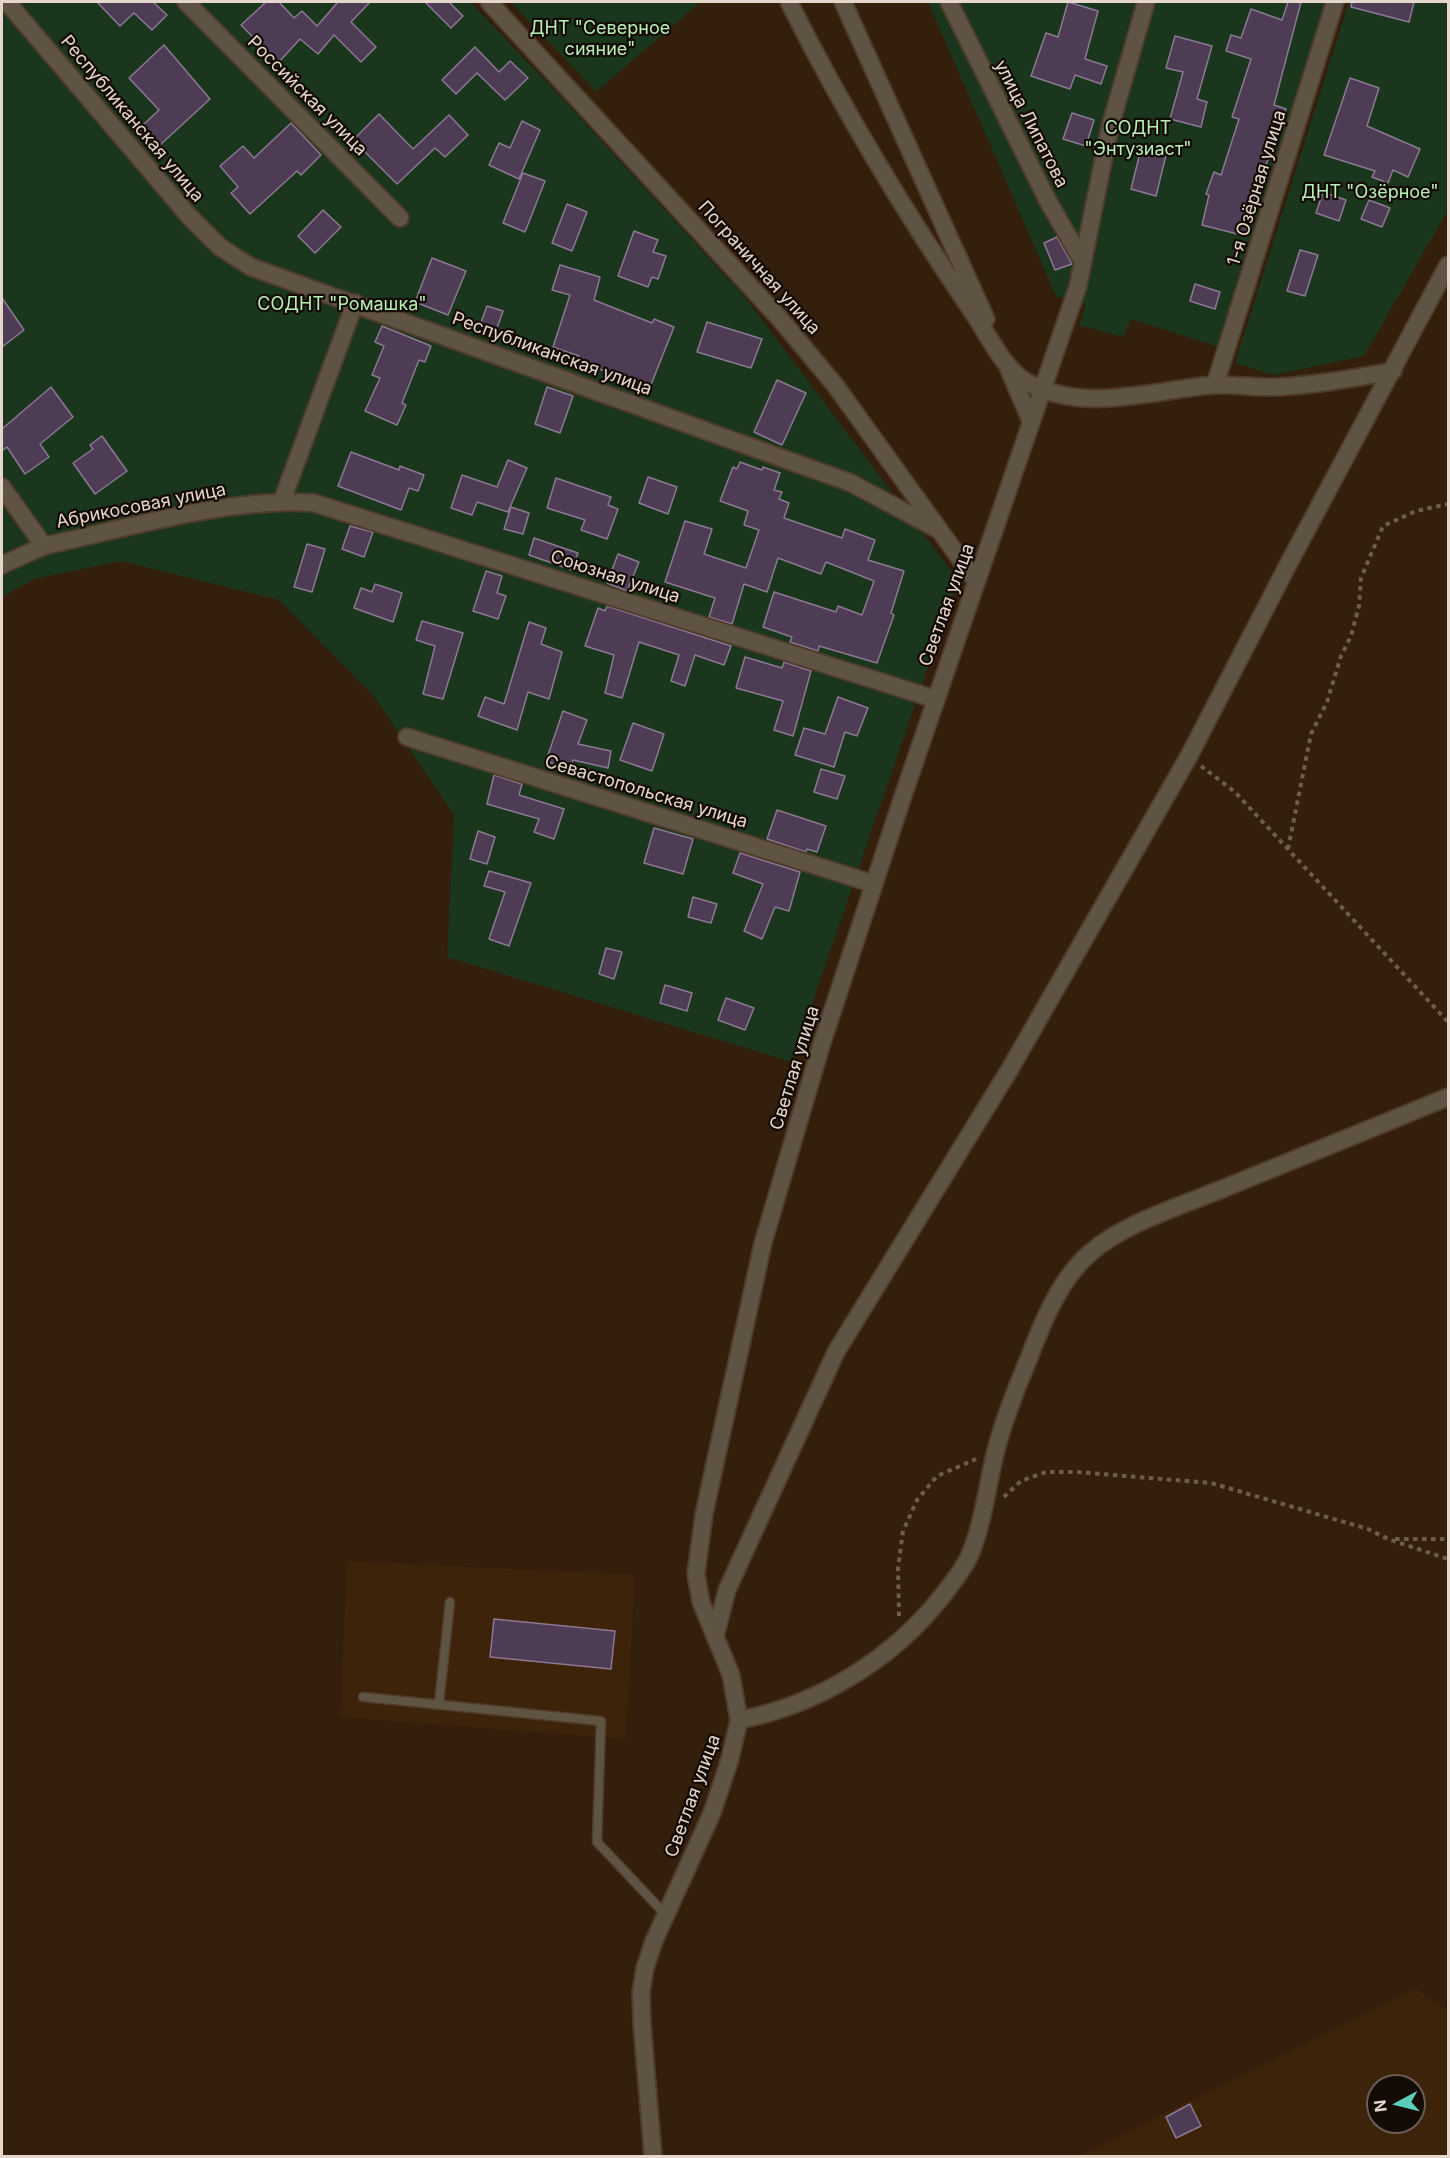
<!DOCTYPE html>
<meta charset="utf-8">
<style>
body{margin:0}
#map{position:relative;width:1450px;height:2158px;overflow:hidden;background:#341e0c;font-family:Inter,sans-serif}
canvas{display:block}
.frame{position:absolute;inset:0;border:3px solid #e6d7cc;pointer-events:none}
.north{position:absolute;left:1366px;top:2074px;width:60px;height:60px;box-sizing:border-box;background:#140b04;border:2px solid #685d54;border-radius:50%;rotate:263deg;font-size:16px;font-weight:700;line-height:24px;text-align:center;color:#e6d7cc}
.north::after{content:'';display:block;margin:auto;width:21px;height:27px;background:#5bcebb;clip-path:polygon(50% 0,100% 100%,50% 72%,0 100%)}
</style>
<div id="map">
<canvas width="1450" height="2158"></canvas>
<div class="frame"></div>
<div class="north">N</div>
</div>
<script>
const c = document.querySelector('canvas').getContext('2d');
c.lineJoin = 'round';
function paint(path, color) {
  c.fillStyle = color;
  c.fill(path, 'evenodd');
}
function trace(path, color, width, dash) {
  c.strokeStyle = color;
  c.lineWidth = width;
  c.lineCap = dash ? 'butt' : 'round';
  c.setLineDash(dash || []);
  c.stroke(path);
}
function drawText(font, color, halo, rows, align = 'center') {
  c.font = font + ' Inter,sans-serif';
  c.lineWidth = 4.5;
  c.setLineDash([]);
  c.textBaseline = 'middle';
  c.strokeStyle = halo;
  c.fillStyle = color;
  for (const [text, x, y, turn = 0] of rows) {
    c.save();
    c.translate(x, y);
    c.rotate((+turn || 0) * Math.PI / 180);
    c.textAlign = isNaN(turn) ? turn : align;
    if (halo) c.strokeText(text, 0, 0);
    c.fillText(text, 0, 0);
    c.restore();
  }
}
const built = new Path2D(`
 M347,1561L635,1575L626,1739L340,1717Z
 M1415,1989L1448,2010V2156H1078ZM1378,2086H1414V2122H1378Z`);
const green = new Path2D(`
 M2,2H470L568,104L744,296L958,580L792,1062L447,957L454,815L373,695L279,600L121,561L34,579L2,597Z
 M511,2H696L697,5L596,92Z
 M928,2H1326L1219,347L1131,319L1123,337L1079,325L1086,305L1056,296Z
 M1349,2H1448V210L1364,356L1273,375L1235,363Z`);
const building = new Path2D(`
 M97,2H153L167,15L152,30L134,13L120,26Z
 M266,2H279L294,18L302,11L317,26L338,2H370L351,22L376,47L361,62L334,35L318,54L300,39L278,63L241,25Z
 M425,2H449L463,16L451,28Z
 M1068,2L1098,11L1085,59L1107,66L1101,84L1075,75L1070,89L1031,76L1046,33L1058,37Z
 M1288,2H1301L1274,105L1286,109L1250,210L1245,236L1202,225L1209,195L1206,194L1214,172L1221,175L1239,119L1232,117L1251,59L1226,51L1231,35L1241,38L1251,9L1282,20Z
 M1352,2H1414L1409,22L1351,7Z
 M1175,36L1212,46L1197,99L1207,102L1201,127L1170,119L1183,72L1166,68Z
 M164,45L210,99L160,145L142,126L159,110L129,78Z
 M475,47L499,72L510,61L528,78L505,100L477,73L456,94L442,80Z
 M1350,78L1379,88L1367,126L1420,149L1408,177L1393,170L1388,183L1372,177L1375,171L1324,155Z
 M1072,113L1094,120L1086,146L1063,139Z
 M379,114L413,149L449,115L468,135L445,157L435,148L397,184L353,140Z
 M522,121L540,130L519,179L489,165L499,143L510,148Z
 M291,123L321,155L301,175L297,171L250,214L231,193L238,187L220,166L243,146L254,158Z
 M1142,145L1167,151L1156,196L1131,189Z
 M523,173L545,181L525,232L503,223Z
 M1323,192L1346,200L1339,221L1316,213Z
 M1369,200L1390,208L1382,227L1361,219Z
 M567,204L587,212L572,251L552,243Z
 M323,210L341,227L315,253L298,236Z
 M634,231L658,240L653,252L666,256L658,279L652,277L648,287L618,276Z
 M1057,237L1072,264L1055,270L1044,243Z
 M1300,250L1318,255L1305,296L1287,291Z
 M432,258L466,271L448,315L415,302Z
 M560,265L600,277L594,300L652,323L654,319L674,327L650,387L620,375L619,377L577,360L579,356L553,347L570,295L552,290Z
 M1195,284L1220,292L1215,309L1190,301Z
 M2,298L24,330L2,347Z
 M487,306L503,311L496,331L480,325Z
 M707,322L762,339L751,368L697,352Z
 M382,326L431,346L425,362L419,360L402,403L406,405L397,425L365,411L380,378L372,375L384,346L375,342Z
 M777,380L806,393L782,445L754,432Z
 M51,387L73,417L40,444L49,457L25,474L7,447L2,451V429Z
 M547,387L573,396L560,433L535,424Z
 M102,436L127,471L95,494L73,463L93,449L90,445Z
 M351,452L399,470L400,466L424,475L418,491L409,488L401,510L338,486Z
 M508,460L527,468L508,512L477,502L472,515L451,508L462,475L497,487Z
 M740,462L762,470L763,467L780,473L774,490L782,492L779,499L789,503L784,518L842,538L845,529L875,540L868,560L904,571L891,613L894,615L877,663L819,646L818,651L790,642L792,637L763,627L774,592L836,612L838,606L862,615L874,581L826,562L821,574L778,558L767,592L744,584L732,624L709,617L715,598L665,582L685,521L712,529L704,554L746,568L759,530L744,525L748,511L720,501L733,467L737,469Z
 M648,477L677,487L668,514L639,503Z
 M556,478L611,497L608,505L618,509L607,539L581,530L585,520L547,508Z
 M511,507L529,513L523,534L504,529Z
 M350,526L373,532L364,557L342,549Z
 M534,538L578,553L572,570L529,555Z
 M307,544L325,549L312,592L294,587Z
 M618,554L639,562L627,591L607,583Z
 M486,571L502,576L497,593L506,596L498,619L473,611Z
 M375,584L402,593L393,622L354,608L361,588L372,592Z
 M607,606L731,646L724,665L695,655L685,686L671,681L679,655L639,642L622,698L605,693L614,655L585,646L598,608L605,611Z
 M422,621L463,633L443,699L423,694L435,646L416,640Z
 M529,622L546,628L541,644L562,652L549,699L528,692L517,730L478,716L485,697L504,704Z
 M745,657L782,668L784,662L811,671L793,736L774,730L783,701L736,688Z
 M838,697L868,708L857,736L845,732L834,767L795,755L804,728L825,734Z
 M563,711L587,720L578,744L611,751L608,768L573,760L570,769L546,761Z
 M633,723L664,734L652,771L620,760Z
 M821,769L845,776L837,799L814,792Z
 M494,775L522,784L519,795L564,809L554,839L534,832L539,819L487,804Z
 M777,810L826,826L817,852L807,849L806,852L767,839Z
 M654,828L693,839L683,874L644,863Z
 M478,831L495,837L487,864L470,859Z
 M740,853L800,872L789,911L775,907L762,939L744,931L763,884L733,873Z
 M489,871L531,883L509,946L489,939L505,892L484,886Z
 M693,897L717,904L711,923L688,917Z
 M606,948L622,952L614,979L599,974Z
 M665,985L692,993L687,1011L660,1003Z
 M726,998L754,1008L745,1030L718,1020Z
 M494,1619L615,1631L611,1669L490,1657Z
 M1190,2104L1201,2126L1176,2138L1166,2117Z`);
const path = new Path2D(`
 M1201,766L1235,792L1448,1022
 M1288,849L1311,734L1327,702L1341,656L1351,636L1359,606L1361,578L1383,526L1416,511L1448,504
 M1004,1497L1021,1481L1046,1472H1077L1211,1483L1368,1529L1388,1539L1448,1559
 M1395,1539H1448
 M899,1616L898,1568L903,1531L917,1500L937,1476L976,1459`);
const lane = new Path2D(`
 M363,1697L601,1721L597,1842L666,1915
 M439,1703L450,1602`);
const street = new Path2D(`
 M7,2L189,216L220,247L251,267L851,483L937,529
 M186,2L400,218
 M489,2L780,319L835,385L976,581
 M789,2C843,110 905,213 974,314C989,336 1005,372 1030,384C1088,413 1153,390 1213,385C1234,384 1256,388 1277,387C1316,385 1355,378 1393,371
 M843,2L986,319
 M949,2L1049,203L1083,262
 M1009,370L1031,421
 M1215,385L1335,2
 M2,487L44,546C127,528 230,497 314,503L935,699
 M282,501L355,303
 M2,565L44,546
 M407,737L874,884
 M716,1633L727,1590L836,1352L1010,1069L1189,756L1291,559L1448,265
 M739,1720C819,1705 894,1658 943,1595C952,1583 963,1570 969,1557C983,1525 987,1487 995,1454C1003,1421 1016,1389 1029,1358C1043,1321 1060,1279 1090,1253C1124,1223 1181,1206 1222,1189C1298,1158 1373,1128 1448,1097
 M653,2156L642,2024L641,1992L645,1968L654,1941L712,1813L730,1759L739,1720L731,1675L701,1602L696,1574L704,1514L763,1243L821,1046L902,799L1078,286L1110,127L1146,2`);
const parkNames = [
 ["ДНТ \"Северное",600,29],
 ["сияние\"",600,50],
 ["СОДНТ",1138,129],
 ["\"Энтузиаст\"",1138,150],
 ["ДНТ \"Озёрное\"",1370,193],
 ["СОДНТ \"Ромашка\"",342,305]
];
const streetNames = [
 ["Российская улица",307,96,45],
 ["Республиканская улица",132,119,50],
 ["улица Липатова",1031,124,63],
 ["1-я Озёрная улица",1257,188,-73],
 ["Пограничная улица",759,268,48],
 ["Республиканская улица",552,354,20],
 ["Абрикосовая улица",141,506,-11],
 ["Союзная улица",615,577,18],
 ["Светлая улица",947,605,-70],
 ["Севастопольская улица",646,792,17],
 ["Светлая улица",795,1068,-73],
 ["Светлая улица",693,1796,-70]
];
paint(built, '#3e230b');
paint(green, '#1a361c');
paint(building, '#4d3c53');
trace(building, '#8b7893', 1.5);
trace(lane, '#503c2b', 11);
trace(street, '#503c2b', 20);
trace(path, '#705c4c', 4, [4.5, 4.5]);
trace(lane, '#5f5443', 8);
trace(street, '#5f5443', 16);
drawText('18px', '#b6efb6', '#140b04', parkNames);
drawText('18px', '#e6d7cc', '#140b04', streetNames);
</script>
